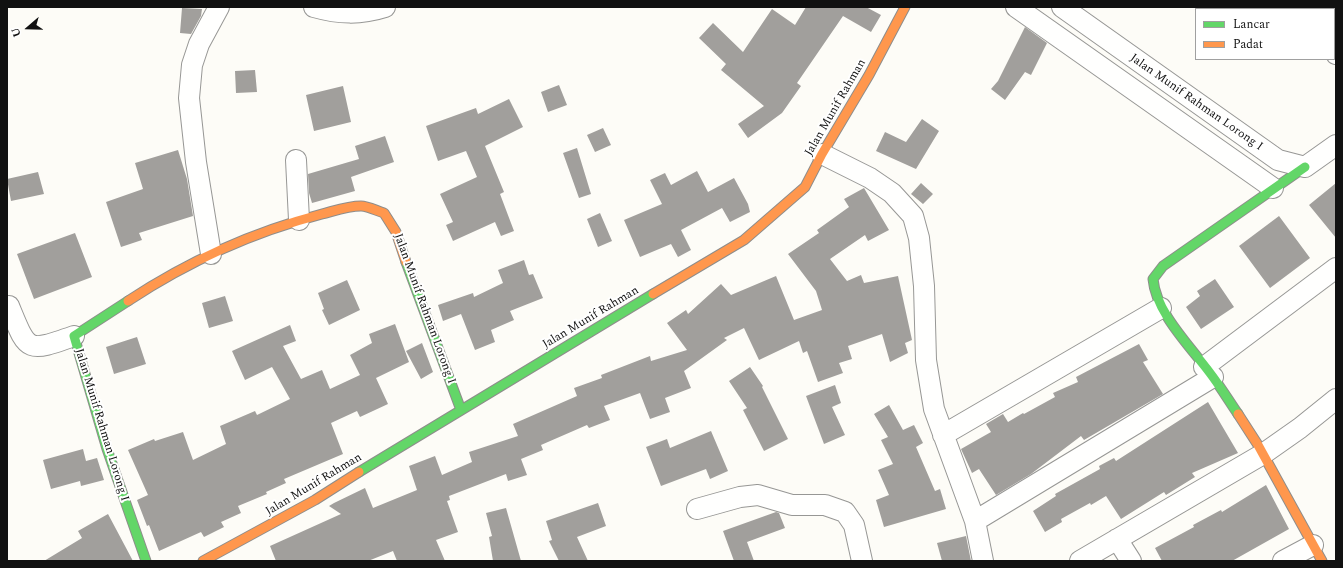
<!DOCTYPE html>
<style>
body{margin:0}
#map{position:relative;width:1343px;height:568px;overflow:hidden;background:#fdfcf7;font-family:Spectral,serif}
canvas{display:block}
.frame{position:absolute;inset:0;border:8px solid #111;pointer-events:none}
.legend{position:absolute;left:1195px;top:8px;width:140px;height:52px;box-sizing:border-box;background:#fff;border:1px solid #a0a0a0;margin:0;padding:5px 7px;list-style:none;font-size:12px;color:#111}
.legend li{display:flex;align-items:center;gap:8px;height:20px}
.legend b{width:20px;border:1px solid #a0a0a0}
.north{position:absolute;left:8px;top:8px;width:40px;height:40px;-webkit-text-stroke:3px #fff;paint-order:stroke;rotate:250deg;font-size:11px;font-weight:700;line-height:16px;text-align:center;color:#111}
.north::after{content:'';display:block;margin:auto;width:14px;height:18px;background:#111;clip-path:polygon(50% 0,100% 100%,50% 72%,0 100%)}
</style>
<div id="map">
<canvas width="1343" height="568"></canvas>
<div class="frame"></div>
<ul class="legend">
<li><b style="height:5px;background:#63d668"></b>Lancar</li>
<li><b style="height:5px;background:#ff974d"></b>Padat</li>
</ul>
<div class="north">U</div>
</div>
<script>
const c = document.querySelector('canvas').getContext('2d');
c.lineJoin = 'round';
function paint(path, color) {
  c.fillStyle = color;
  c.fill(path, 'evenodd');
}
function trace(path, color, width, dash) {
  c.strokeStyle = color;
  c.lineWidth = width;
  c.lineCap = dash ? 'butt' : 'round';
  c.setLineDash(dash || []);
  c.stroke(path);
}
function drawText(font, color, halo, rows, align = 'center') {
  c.font = font + ' Spectral,serif';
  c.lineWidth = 4;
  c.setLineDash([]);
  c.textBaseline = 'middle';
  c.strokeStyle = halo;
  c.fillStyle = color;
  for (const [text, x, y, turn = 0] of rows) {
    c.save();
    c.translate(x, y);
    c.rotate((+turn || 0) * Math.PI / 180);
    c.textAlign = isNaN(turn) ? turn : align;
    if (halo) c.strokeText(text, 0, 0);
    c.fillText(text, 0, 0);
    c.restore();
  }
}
const building = new Path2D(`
 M806,7H866L881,15L871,32L843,16L797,83L801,86L782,113L748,138L738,124L764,106L721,70L726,64L699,38L713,23L743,52L772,9L795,25Z
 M182,8L202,9L201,16L191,34L180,33Z
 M1025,27L1047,43L1031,75L1025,72L1005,100L991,89L998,81Z
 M255,70L257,92L236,93L235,71Z
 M559,85L567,105L548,112L541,92Z
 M343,86L351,122L314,131L306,95Z
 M509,99L523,127L485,146L504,192L500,194L514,231L501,236L495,222L453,241L446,225L453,222L440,194L477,177L466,151L438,161L426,126L476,108L478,114Z
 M922,119L939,131L916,169L876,151L885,132L906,142Z
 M603,128L611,145L595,152L587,135Z
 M385,136L394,162L351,177L355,191L312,203L309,193L308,174L359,159L355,146Z
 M577,148L591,194L579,198L563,153Z
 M178,150L187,179L193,216L139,233L142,240L121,247L106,202L143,189L135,163Z
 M697,171L708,192L734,178L748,204L750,212L730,222L722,208L681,230L691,250L678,257L671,244L640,257L624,220L662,204L650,180L665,173L671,185Z
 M38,172L44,194L11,201L7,179Z
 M921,183L933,194L923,204L911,194Z
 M1336,183V238L1309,205Z
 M864,188L889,230L868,241L865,235L830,259L847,281L861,275L864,283L898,276L912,340L905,343L908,353L890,362L882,334L848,346L852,359L839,363L843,373L818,382L807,351L803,353L799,341L759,360L744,328L724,338L727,340L684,371L691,388L665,398L670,412L650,419L640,393L604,406L610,420L589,428L587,425L541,445L543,450L521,459L527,475L508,481L506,474L449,496L450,500L447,501L458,532L436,540L445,561H397L393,551L368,561H276L270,546L341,514L329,506L334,503L365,488L373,508L417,490L409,466L435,456L442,475L472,462L469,452L518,436L513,424L577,396L574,388L602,378L601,375L650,356L651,361L687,350L667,323L686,310L688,314L721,284L731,295L776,276L794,320L822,310L816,291L788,254L819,233L817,230L849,207L844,199Z
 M600,213L612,241L598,247L587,219Z
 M1279,216L1310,258L1270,288L1239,246Z
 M75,233L92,277L34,299L17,254Z
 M524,260L529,275L533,274L543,298L510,311L514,320L491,330L495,342L475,350L461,314L443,321L438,305L473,293L474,297L503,283L498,270Z
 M1215,279L1234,307L1201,329L1186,307L1200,296L1197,291Z
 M347,280L360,310L329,325L322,310L324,309L318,293Z
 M225,296L233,321L209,328L202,303Z
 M395,324L409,362L376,378L388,404L360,417L357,411L331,423L343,454L284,479L286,483L266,492L267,494L238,506L241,513L221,522L224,527L204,537L201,532L159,551L149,525L147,526L137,500L148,495L128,450L154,439L155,441L183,432L193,460L226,444L220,426L255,411L257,415L290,399L272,367L245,380L232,351L290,325L296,341L283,346L301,379L322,370L330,389L360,375L350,355L372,343L369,334Z
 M137,337L146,364L114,374L106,347Z
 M422,343L433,372L421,379L406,351Z
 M1139,344L1148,360L1143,362L1163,394L1084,440L1081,436L1031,474L996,495L979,469L972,473L961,449L991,432L986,424L1003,414L1008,422L1023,413L1024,414L1055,397L1053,393L1078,382L1076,377Z
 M750,367L763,386L762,387L788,439L764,451L743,410L747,408L729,381Z
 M835,385L841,403L832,407L845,435L824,444L806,396Z
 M1208,402L1238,453L1192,473L1195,477L1166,495L1164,492L1121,519L1106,496L1091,505L1090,503L1061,519L1062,522L1045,532L1033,511L1056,496L1055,494L1100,469L1099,466L1114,458L1116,461Z
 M889,405L903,430L914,425L923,443L916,447L935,491L940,489L946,509L884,527L876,500L889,495L878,470L893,464L881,440L888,437L874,414Z
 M711,431L728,471L710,479L706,469L661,486L646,447L667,439L670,448Z
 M83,449L86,461L97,458L104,480L81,486L80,481L51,489L43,460Z
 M1266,485L1289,529L1232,561H1162L1155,548L1194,527L1193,525L1221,510L1222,512Z
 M598,503L606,526L577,537L588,561H559L549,541L552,540L546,521Z
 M506,508L521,561H493L489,537L492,536L486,513Z
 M776,512L779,513L785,528L747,542L754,561H734L723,531Z
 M108,514L133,561H44L82,538L78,531Z
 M966,536L971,561H942L937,543Z`);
const street = new Path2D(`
 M314,7C339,14 360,15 385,7
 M1016,7L1273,188
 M1062,7L1278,160L1305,167L1336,145
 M1311,7L1312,9
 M1334,50L1336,54
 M822,154L870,178L892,193L913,216L919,238L924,286L926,360L934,409L975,521L983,561
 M296,160L299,220
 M211,254L196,162L189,98L192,65L199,44L219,7
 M7,307L9,306C28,352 26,353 74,336
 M1204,367L1336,268
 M943,435L1161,308
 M697,509L740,497L758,495L792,505H825L845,512L854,525L862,561
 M975,521L1213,377
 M1117,539L1131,561
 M1080,561L1263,454L1300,428L1336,399
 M1283,561L1313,545`);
const fast = new Path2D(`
 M406,262L461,410
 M128,301L74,336L107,449L146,561
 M1238,414C1229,401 1220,386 1210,373C1190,346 1156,313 1153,279L1163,266L1305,167
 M359,472L653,294`);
const slow = new Path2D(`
 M653,294L744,240L805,187L822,154L869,75L905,7
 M128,301C187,262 253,232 322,214C334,211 348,206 361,206C368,206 377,211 384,213L396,232L406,262
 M1238,414L1258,445L1322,561
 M203,561L315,500L359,472`);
const streetNames = [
 ["Jalan Munif Rahman Lorong I",1196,103,35],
 ["Jalan Munif Rahman",836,108,-60],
 ["Jalan Munif Rahman Lorong I",424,309,70],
 ["Jalan Munif Rahman",591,318,-31],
 ["Jalan Munif Rahman Lorong I",101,425,73],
 ["Jalan Munif Rahman",314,485,-31]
];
paint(building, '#a19f9c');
trace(street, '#979795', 22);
trace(fast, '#8e8d8b', 11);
trace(slow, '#8e8d8b', 11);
trace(street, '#fffffe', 20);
trace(fast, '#63d668', 9);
trace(slow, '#ff974d', 9);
drawText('12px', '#111', '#fff', streetNames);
</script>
